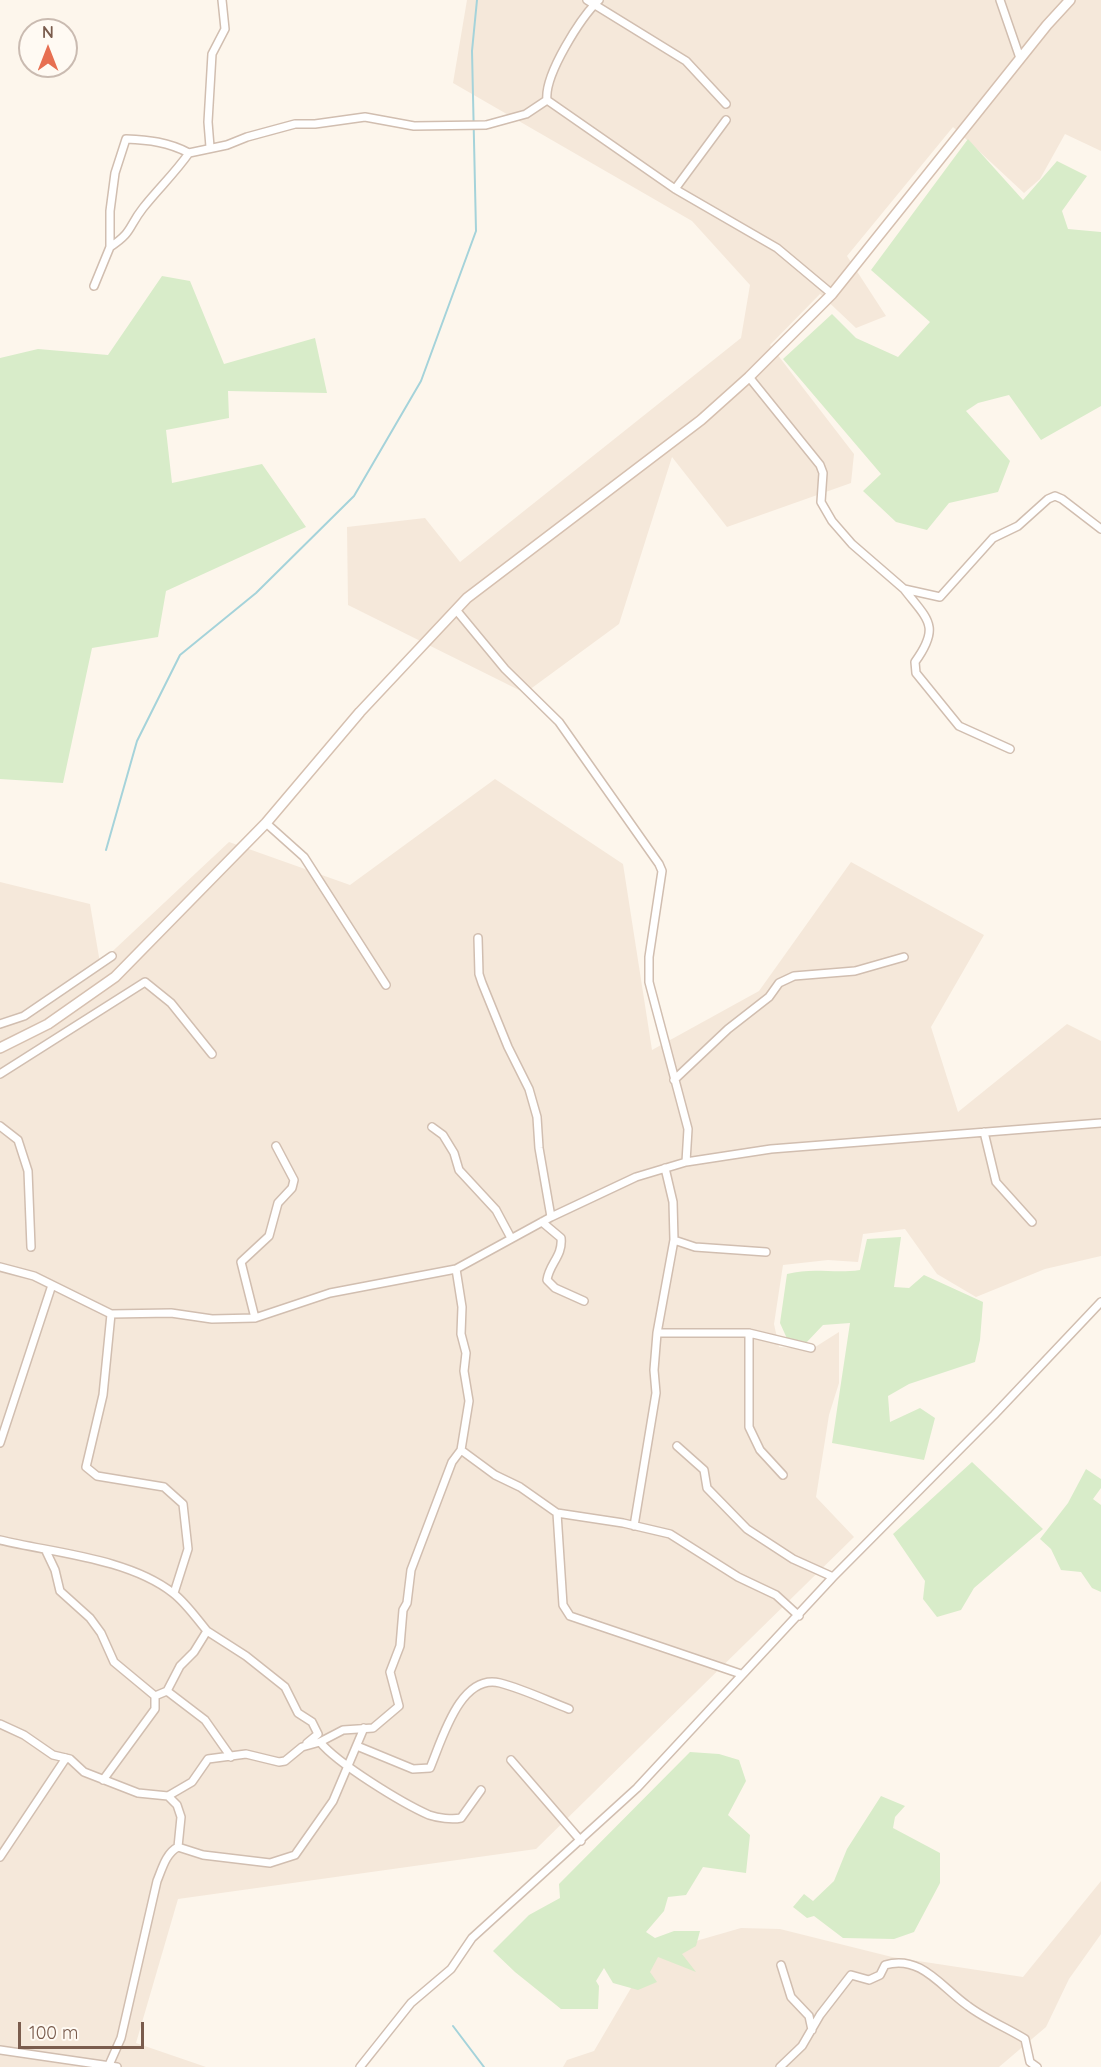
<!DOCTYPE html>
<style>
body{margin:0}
#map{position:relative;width:1101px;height:2067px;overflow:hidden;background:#fdf6ec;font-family:Quicksand,sans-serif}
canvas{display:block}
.north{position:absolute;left:18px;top:18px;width:60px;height:60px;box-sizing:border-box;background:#fffaf3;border:2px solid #cabbb1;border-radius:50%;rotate:0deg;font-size:16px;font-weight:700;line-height:24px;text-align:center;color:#7a5c4d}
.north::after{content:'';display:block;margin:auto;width:21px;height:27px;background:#e76f51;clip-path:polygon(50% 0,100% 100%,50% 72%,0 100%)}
.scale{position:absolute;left:18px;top:2022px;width:126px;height:27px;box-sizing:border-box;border:3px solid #7a5c4d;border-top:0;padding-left:8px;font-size:18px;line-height:21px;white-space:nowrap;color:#7a5c4d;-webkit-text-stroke:4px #fffaf3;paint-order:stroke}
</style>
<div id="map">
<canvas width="1101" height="2067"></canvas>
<div class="north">N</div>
<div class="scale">100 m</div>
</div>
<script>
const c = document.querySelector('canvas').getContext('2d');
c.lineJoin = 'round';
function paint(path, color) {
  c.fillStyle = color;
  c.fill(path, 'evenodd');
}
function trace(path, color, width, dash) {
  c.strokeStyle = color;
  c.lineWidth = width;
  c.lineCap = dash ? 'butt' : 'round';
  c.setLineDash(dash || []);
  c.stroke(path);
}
const residential = new Path2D(`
 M467,0H1101V151L1065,134L1040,179L1024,193L953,127L847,256L886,316L856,328L820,294L770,345L854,454L851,483L727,527L672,457L619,624L525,693L348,605L347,527L425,518L460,562L741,338L750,285L692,221L453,83Z
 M495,779L623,864L652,1050L759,991L851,862L984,935L931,1027L958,1112L1067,1024L1101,1041V1256L1045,1269L976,1297L937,1274L905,1229L863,1234L858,1262L828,1260L783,1265L774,1324L779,1347L812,1349L839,1332V1383L829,1415L816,1497L854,1537L536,1849L178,1899L136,2043L206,2067H0V882L90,904L100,963L229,842L350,885Z
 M1101,1881V1934L1069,1979L1046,2027L999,2067H563L567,2060L594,2051L651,1954L741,1928L780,1929L892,1957L1023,1977Z`);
const green = new Path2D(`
 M968,139L1023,200L1057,161L1087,176L1062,211L1068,229L1101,232V406L1041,440L1009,395L978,403L966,411L1010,461L998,492L949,503L927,530L896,522L863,491L881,474L783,359L832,314L856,338L898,357L930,322L871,270Z
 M162,276L190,281L224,364L315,338L327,393L228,391L229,418L166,430L172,483L262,464L306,527L166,591L158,637L92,648L63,783L0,779V358L38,349L108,355Z
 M901,1237L894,1287L909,1288L924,1275L983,1302L980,1340L975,1362L909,1384L888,1396L890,1422L920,1408L935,1418L924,1460L832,1443L850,1323L823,1325L806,1343H789L780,1323L787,1274C814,1267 833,1274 860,1270L867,1239Z
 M972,1462L1043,1529L974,1588L961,1610L937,1617L923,1599L925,1581L893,1534Z
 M1086,1469L1101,1479V1488L1093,1499L1101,1505V1592L1092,1588L1081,1572L1061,1570L1051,1549L1040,1539L1068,1503Z
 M690,1752L719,1754L739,1760L746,1781L728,1815L750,1835L746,1873L703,1867L686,1895L668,1897L664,1911L646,1932L655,1938L674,1931H700L696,1946L682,1954L696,1972L658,1957L650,1972L657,1982L638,1990L613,1983L604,1968L596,1981L599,1986L598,2009H561L515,1972L493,1951L529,1915L560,1898L559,1884Z
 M881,1796L905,1806L895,1817L893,1828L940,1853V1883L914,1932L894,1939L843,1938L814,1916L807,1918L793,1907L804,1894L813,1901L834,1881L847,1849Z`);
const stream = new Path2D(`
 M106,850L137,741L180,655L256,593L354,496L421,381L476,231L472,51L477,0
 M453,2026L484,2067`);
const minor = new Path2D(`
 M587,0L686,61L726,104
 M599,0C581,17 544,75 547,100L675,189L777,248L832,294
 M1000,0L1020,58
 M210,147L208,122L212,54L225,29L222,0
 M675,189L726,120
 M110,247C133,232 128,227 143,208C158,189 175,173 189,153L227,145L247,137L295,124H315L365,117L414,126L486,125L526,114L547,100
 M94,286L110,247V211L115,173L126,139C149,140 168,142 189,153
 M749,377L820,465L823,473L821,502L832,521L852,544L904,589L940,597L993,538L1018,526L1048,499L1055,496L1062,499L1101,529
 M904,589C928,620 941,626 915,662L916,673L959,726L1010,749
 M457,611L505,669L559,722L659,864L662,871L649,957V982L688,1129L686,1162
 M266,823L304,857L386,985
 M478,938L479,974L482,983L508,1047L529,1089L537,1117L539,1148L551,1217
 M0,1024L24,1016L112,956
 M0,1074L145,982L171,1003L212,1054
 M674,1080L728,1029L769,997L779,983L794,976L855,971L904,957
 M0,1126L18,1140L28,1171L31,1247
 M432,1127L443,1135L454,1153L459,1170L496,1210L511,1238
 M984,1132L996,1182L1032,1222
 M542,1222L561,1238C563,1256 549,1264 547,1280L555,1288L584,1301
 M674,1240L695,1247L766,1252
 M0,1267L34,1276L111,1314L171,1313L212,1319L255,1318L330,1293L456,1269L551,1217L636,1177L686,1162L771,1149L1101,1123
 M111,1314L103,1395L86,1467L97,1476L164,1487L183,1504L188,1549L174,1593
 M255,1318L241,1262L269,1236L278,1203L292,1188L294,1180L276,1146
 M657,1333H749L811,1348
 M749,1333V1427L760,1450L783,1475
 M0,1443L52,1285
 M677,1446L704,1470L707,1488L747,1529L793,1559L833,1577
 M461,1450L495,1475L520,1487L557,1513L623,1523L670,1534L738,1577L776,1595L799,1616
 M557,1513L563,1605L570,1616L741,1674
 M634,1526L656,1393L654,1370L657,1333L674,1240L673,1202L665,1168
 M0,1540C54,1553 128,1558 173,1593C186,1603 197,1619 207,1631
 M46,1551L55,1570L60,1591L90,1618L101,1633L114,1662L155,1696
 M167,1691L205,1720L231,1757
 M0,1724L24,1735L53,1755L70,1759L84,1772L138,1793L168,1796L177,1805L181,1817L178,1847C166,1853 162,1869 157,1881L121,2038L109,2065
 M320,1742C338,1764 402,1803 429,1815C438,1818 452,1820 461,1818L481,1790
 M357,1746L413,1769L430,1768C442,1740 460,1673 500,1683C523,1689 546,1700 569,1709
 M511,1760L581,1841
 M103,1780L155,1709V1696L167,1691L180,1666L194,1652L207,1631L246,1656L285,1687L298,1713L312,1722L318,1734L307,1743
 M168,1796L192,1782L208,1759L246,1754L279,1762L285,1761L302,1747L320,1742L343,1730L373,1728L399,1706L390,1672L400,1646L403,1610L407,1603L411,1570L452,1462L461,1450L469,1401L464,1371L466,1353L461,1334L462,1307L456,1269
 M178,1847L203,1855L270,1863L295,1855L333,1801L364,1728
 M0,1857L66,1758
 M781,1965L791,1997L809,2016L812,2030
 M0,2050L117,2067
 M360,2067L411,2003L451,1969L472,1938L637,1788L833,1577L994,1415L1101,1302
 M780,2067L802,2046L820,2015L851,1975L869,1980L880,1975L885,1965C921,1954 942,1988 968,2006C985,2019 1007,2028 1025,2039L1030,2062L1037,2067`);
const secondary = new Path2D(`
 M0,1048L48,1024L115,977L266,823L360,712L467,598L701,420L749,377L832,294L1047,25L1070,0`);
paint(residential, '#f5e8da');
paint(green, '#d8ecc9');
trace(stream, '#a5d3da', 2);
trace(minor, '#d1beb0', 10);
trace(secondary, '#d6c0b0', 12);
trace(minor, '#fff', 7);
trace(secondary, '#fff', 9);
</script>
